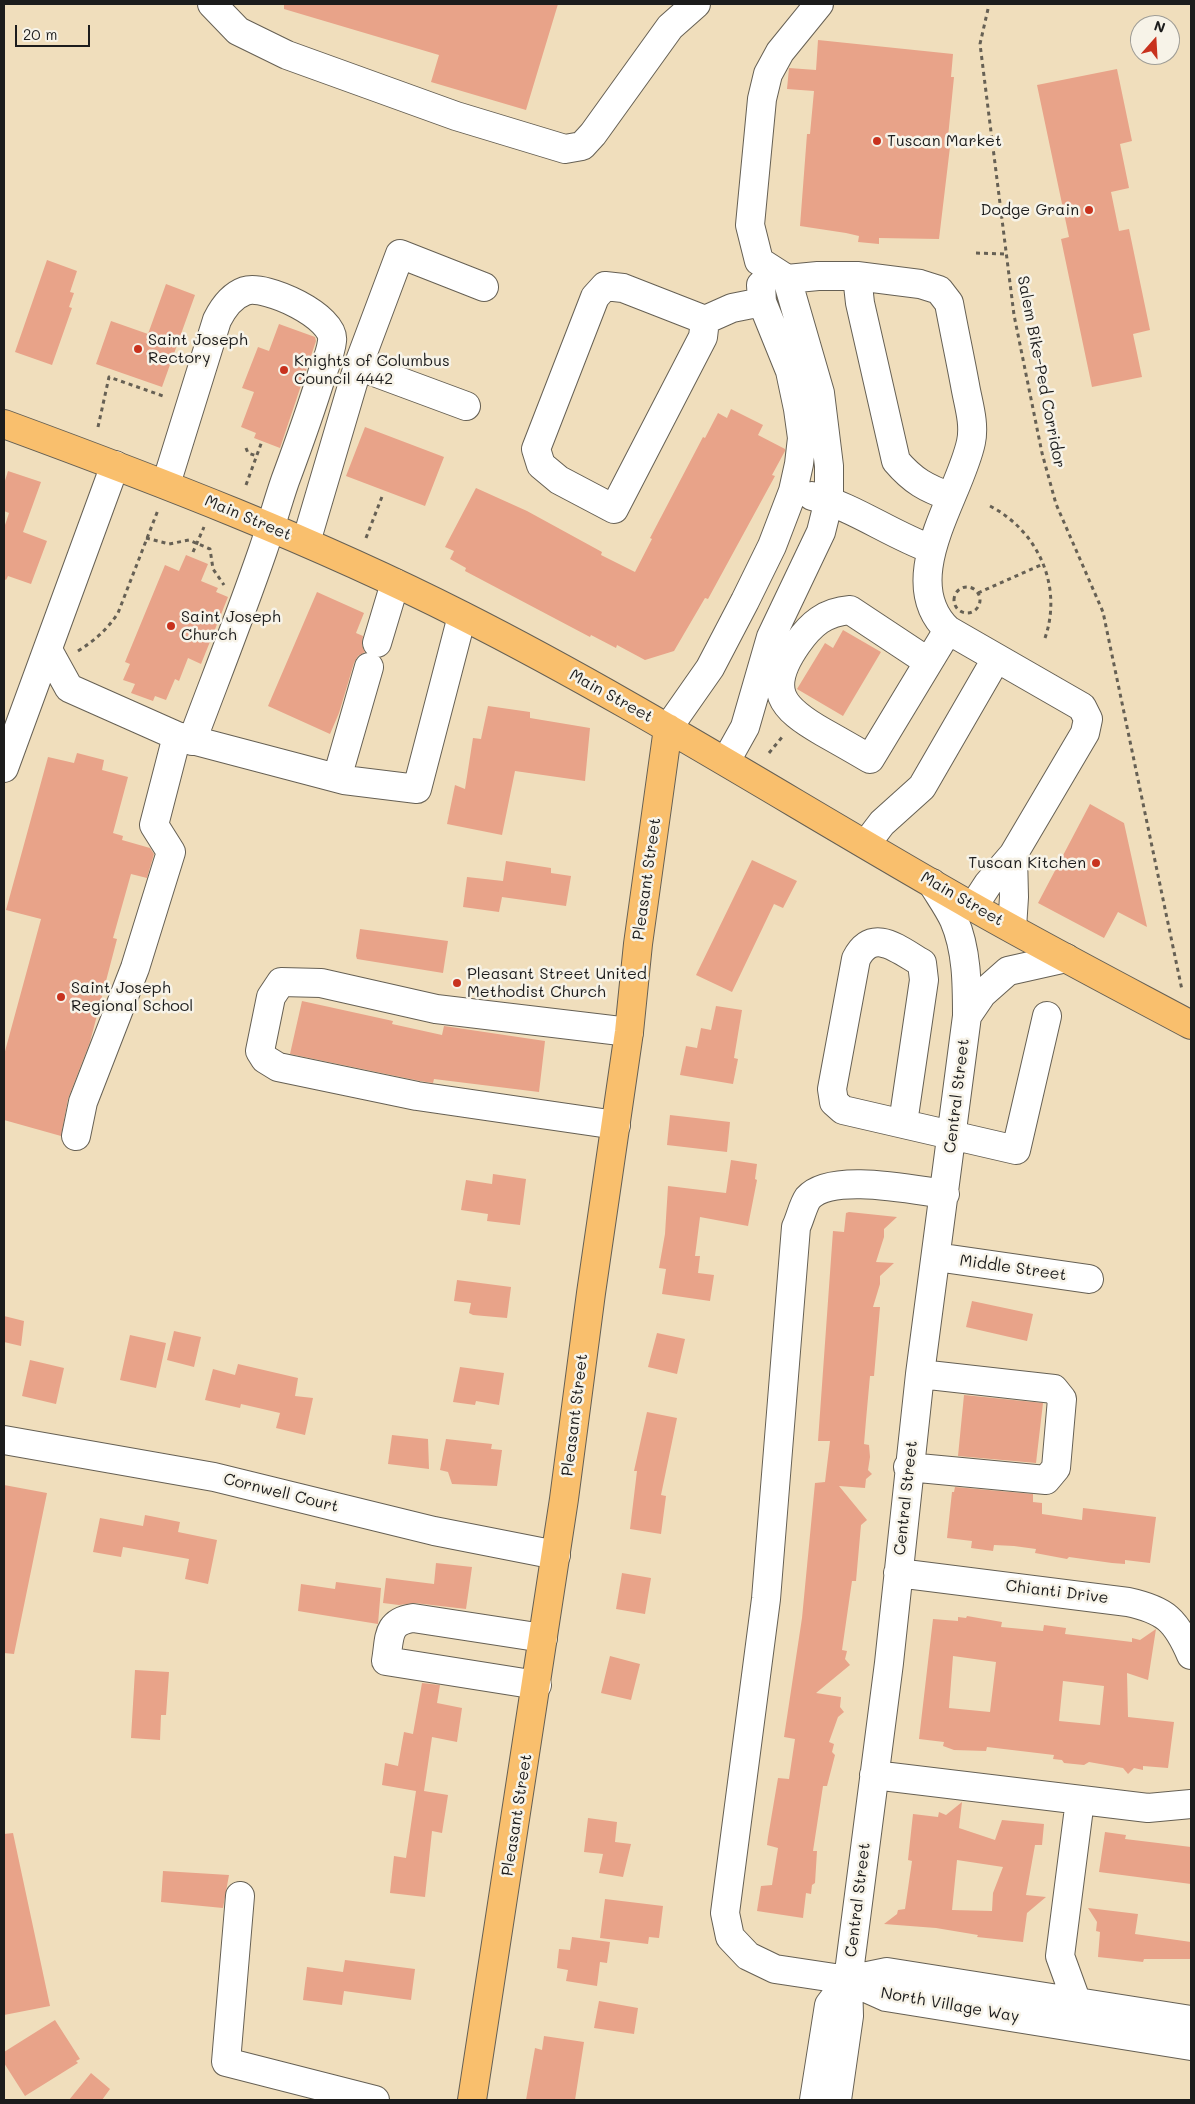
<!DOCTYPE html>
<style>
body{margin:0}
#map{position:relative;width:1195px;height:2104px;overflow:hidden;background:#f0debc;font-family:Mali,sans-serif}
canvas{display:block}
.frame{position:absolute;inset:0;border:5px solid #1c1c1c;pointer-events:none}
.north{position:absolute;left:1130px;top:15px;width:50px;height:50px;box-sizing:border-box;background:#f7f3e8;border:1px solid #9f9d96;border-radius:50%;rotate:19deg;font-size:14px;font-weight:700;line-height:20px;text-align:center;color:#1c1c1c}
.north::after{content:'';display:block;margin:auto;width:18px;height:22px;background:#c8321e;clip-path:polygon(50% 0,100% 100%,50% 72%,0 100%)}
.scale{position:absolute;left:15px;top:25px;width:75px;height:22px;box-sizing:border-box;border:2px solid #1c1c1c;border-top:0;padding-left:6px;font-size:15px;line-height:18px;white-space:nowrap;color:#1c1c1c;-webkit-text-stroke:4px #f7f3e8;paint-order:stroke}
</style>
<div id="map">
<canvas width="1195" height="2104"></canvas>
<div class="frame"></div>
<div class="north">N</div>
<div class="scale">20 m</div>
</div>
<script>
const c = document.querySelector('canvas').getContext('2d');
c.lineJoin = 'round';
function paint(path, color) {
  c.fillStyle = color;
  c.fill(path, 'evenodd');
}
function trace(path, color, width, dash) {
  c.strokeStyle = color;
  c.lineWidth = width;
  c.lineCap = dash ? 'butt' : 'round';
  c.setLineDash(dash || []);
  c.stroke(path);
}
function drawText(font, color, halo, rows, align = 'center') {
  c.font = font + ' Mali,sans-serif';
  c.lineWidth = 5;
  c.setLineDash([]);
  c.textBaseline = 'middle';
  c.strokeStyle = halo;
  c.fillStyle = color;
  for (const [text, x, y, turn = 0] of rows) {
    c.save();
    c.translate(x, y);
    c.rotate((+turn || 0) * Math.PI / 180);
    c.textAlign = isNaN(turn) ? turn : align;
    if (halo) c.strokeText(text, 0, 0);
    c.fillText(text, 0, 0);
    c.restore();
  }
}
const building = new Path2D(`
 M284,4H558L526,110L431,82L439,55L284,9Z
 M818,40L953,54L951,77H954L947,147H950L939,239L879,238V244L858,242L859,236L846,233L800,226L807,134H810L814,91L787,89L789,68L816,70Z
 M1117,69L1132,141L1120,144L1129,188L1111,192L1119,231L1129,229L1150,330L1133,334L1142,377L1092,387L1061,239L1069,237L1037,85Z
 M47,260L77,271L70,292L74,293L69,307L72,308L52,365L15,352Z
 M166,284L195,295L162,387L96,364L111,321L148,334Z
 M279,324L315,337L316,341L280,448L254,438L256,433L241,427L254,392L242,388L258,347L269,351Z
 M731,409L763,425L758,435L785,449V451L772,475L775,476L708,599L705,598L674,651L645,660L617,645L616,648L591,635L590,637L465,571L466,568L450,559L454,551L445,547L476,488L527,511L602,552L601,555L635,572L652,539L650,538L703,437L705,438L718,413L727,418Z
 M365,427L444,457L425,506L346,476Z
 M8,471L41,482L23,532L47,541L31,584L8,576L6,580L4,579V528L9,513L4,511V484Z
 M186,555L208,564L201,581L218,588L216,592L228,597L201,664L188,658L179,681L175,679L166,700L155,696L153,701L131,693L135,684L123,680L130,664L125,662L165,565L179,571Z
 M317,592L364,613L356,633L363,636L362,646L365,652L358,656L354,663L339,713L330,734L268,706Z
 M843,630L881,652L843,716L797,689L825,643L833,648Z
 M488,706L530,712V718L590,728L585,781L515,771L502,835L447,824L455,785L465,789L473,738L481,739Z
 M77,753L104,760L102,770L128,777L113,833L123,836L122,840L150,848L154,854L147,878L131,874L113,938L117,939L90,1042L68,1099L61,1136L4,1120V1055L41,919L6,910L48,757L74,763Z
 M1090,804L1124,823L1147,927L1118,912L1104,938L1038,903Z
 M752,860L797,881L783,908L774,904L732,992L696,975Z
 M506,861L551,868V873L571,876L566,906L502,897L499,912L463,907L467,877L503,881Z
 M360,929L448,941L443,973L357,959L356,956Z
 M302,1001L393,1021L392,1024L442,1035L444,1026L545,1041L539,1092L434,1079L433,1083L420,1081L290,1054Z
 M716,1006L742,1010L734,1058L738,1059L733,1084L680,1075L686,1046L697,1048L701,1028L711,1030Z
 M670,1115L730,1122L727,1152L667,1145Z
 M731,1160L757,1164L755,1179L757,1180L748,1226L700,1217L695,1256H700L698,1273L714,1275L710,1301L662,1294L666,1269L659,1268L665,1234L668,1186L726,1193Z
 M493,1174L526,1179L520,1225L487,1221L488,1214L461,1210L466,1180L492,1184Z
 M849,1212L897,1217L884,1229V1237L876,1262L894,1263L880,1276V1284L873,1307H880L874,1376H870L866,1420L864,1444L869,1445L870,1457L868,1470L872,1474L866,1479L865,1488L839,1486L867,1520L861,1525L856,1581H852L842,1650L847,1651L845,1659L850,1665L816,1693L841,1697L840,1707L844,1712L838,1717L829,1742L834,1744L832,1752L835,1755L827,1786H823L813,1851H817L815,1883L812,1885L811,1894L806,1893L803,1918L757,1911L761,1886L772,1885L778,1848L767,1845L768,1837L778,1778L789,1779L795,1739L784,1737L802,1618L815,1483L825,1482L830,1441H818L833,1231L844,1232L846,1213Z
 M457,1280L511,1287L507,1318L473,1315L469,1313L471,1303L454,1301Z
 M972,1301L1033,1314L1027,1341L966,1327Z
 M4,1316L24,1321L21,1346L4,1342Z
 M174,1331L201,1337L194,1367L167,1360Z
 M657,1333L685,1339L677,1374L648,1367Z
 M130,1335L166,1343L156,1388L120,1380Z
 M30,1360L64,1368L56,1404L22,1396Z
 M238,1364L298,1378L295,1396L313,1398L305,1435L276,1428L280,1413L241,1404L240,1408L205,1400L213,1369L235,1375Z
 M460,1367L504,1373L499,1405L476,1401L475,1405L453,1402Z
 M964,1395L1043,1403L1036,1463L958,1456Z
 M647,1412L677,1418L661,1495L666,1496L661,1534L630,1529L637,1471H634Z
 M392,1435L428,1439L429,1469L388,1464Z
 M446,1439L492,1444L491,1449L502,1450L497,1486L452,1484L448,1472L440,1470Z
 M4,1485L47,1493L14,1654L4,1653Z
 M955,1487L1033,1494V1502L1042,1503V1514L1082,1520L1083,1508L1156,1517L1150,1563L1125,1560V1564L1112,1563L1069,1557L1067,1559L1035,1553L1036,1549L1014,1546L994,1545L993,1551L971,1548L972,1541L947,1538L952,1492H954Z
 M145,1515L180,1522L178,1532L217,1540L208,1584L185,1579L189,1559L123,1547L121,1557L93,1552L100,1518L143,1526Z
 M436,1563L472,1567L466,1609L415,1603L399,1605L383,1603L386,1578L434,1584Z
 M622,1573L651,1578L645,1614L616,1609Z
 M336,1582L381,1588L378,1624L298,1611L301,1584L335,1589Z
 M967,1616L1002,1622L1001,1627L1043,1631L1044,1625L1066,1628L1065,1634L1132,1642V1638L1140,1640L1156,1629L1148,1680L1127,1673L1128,1717L1174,1722L1168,1768L1143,1766V1770L1134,1768L1128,1774L1123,1768L1089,1762L1084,1765L1064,1763L1062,1760L1053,1759L1054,1755L987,1747L986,1751L954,1750L943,1746L944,1742L919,1739L933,1619L958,1621V1617L966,1618ZM953,1656L996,1662L990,1712L949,1708ZM1063,1681L1104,1686L1100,1725L1059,1721Z
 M610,1656L640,1664L631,1700L601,1693Z
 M135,1670L169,1672L166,1715H161L160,1740L131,1738Z
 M422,1683L440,1685L437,1703L462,1708L457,1742L432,1737L424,1791L448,1795L442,1833L432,1831L425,1897L390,1893L394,1856L406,1858L416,1791L382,1785L385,1763L398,1766L404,1732L413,1734Z
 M962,1802L959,1828L995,1840L1002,1820L1044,1824L1042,1845H1035L1026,1895L1046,1897L1027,1913L1023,1942L977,1937L978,1935L936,1928L884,1924L897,1914L898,1910L905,1909L912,1861L908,1860L913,1814L938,1817L939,1812L946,1815ZM957,1860L1003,1867L993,1893L992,1911L952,1910Z
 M588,1818L617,1822L615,1842L631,1844L623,1877L599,1873L603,1854L584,1852Z
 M1105,1832L1126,1835L1125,1839L1191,1847V1884L1099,1872Z
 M13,1833L50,2006L4,2015V1834Z
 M163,1871L229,1875L223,1908L161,1902Z
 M605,1899L663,1906L659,1938L649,1937L648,1944L600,1938Z
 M1088,1908L1138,1914L1135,1934L1191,1942V1959H1144L1143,1962L1098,1957L1100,1932L1096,1931L1097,1922Z
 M572,1937L610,1942L607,1963L600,1962L597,1986L566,1981L568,1970L557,1968L559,1949L570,1950Z
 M345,1960L415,1969L411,2000L344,1991L342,2005L303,2000L307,1967L343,1972Z
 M599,2001L638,2008L634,2034L594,2028Z
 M55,2020L80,2059L76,2061L78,2063L25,2096L4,2063V2052Z
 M544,2036L584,2042L575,2100H526L535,2048L542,2050Z
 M91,2073L110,2089L102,2100H69Z`);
const path = new Path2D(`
 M988,9L980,44L1014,315L1042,453L1056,504L1103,612L1182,990
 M976,253L1007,254
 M98,427L109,377L166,397
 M246,448L248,453L257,456
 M246,485L262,441
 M990,506C1038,531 1063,586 1045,638
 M146,538L169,544L189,540L210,549L213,569L224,585
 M366,538L383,494
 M193,552L204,527
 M954 600a13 13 0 1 1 26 0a13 13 0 1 1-26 0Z
 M978,593L1043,564
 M78,651C95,640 107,630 118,613L158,510
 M769,753L783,736`);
const minor = new Path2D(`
 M212,4L238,31L287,55L456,116L565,149L582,146L593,134L670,27L696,4
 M819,4L780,52L768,74L762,99L750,225L759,261L787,279L818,276H857L920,284L939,290L949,303C954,330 960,358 965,385C968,403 975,423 971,442C960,496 895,580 948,630L1082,707L1088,719L1085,733L1013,855L1014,897L1012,928
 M857,276L860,303L896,461C913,481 926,488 951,497
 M705,320L703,337L614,509L559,480L541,465L536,449L595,297L605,286L623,288L705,320L732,308L762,302
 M358,366L466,406
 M166,484L217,320C223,308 231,296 245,291C266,284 336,317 332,341C331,352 326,363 322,374C311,410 298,446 285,481C277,504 271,527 263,550C241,614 216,677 192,741
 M812,496C854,507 890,534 931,549
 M306,542L358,366L400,254L484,287
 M377,643L395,583
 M48,650L69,688L177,736L344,780L417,789L462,616
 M927,661L850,610C825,612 811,624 797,644C765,690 781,708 823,732C839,741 855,750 870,759L948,630
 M668,728L710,668L745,601L772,546L793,491L799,464L802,438L798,409L790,371L762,302L761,285
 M726,761L745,727L771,637L821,532L829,500V466L820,393L787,279
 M4,768L115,465
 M337,778L369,667
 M866,844L882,823L922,787L996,659
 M973,907L988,884L1013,855
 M967,1016L982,994L1008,971L1066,958
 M903,1123L924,980L922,963C899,950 873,926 856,959L832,1089L834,1102L843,1110L1016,1150L1047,1016
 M616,1125L417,1096L278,1067L265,1059L260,1051L271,997L281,982L321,983L436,1009L629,1032
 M76,1136L83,1102L135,968L171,852L154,825L177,736
 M945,1194C913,1190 831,1172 808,1198C803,1205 800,1219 796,1227L766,1599L725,1913L730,1937L748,1956L775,1969L848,1980L886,1997L1191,2046
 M936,1257L1089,1279
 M4,1440L214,1477L434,1531L556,1555
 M908,1467L1046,1480L1056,1468L1062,1399L1054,1389L920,1374
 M898,1573L1128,1602C1165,1610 1176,1620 1191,1655
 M537,1685L386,1661C390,1638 386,1622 413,1618L543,1638
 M874,1775L1148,1808L1191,1804
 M240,1896L226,2062L375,2100
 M848,1980L887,1972L1191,2020
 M1076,2000L1060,1956L1080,1800
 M814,2100L829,2005L848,1980
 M837,2100L849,2016L848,1980L889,1663L920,1374L967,1016C967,984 967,950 954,920C948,907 939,895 932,883`);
const major = new Path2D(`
 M4,424C159,481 313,540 461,615C637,704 802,810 973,907C1045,948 1118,986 1191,1025
 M472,2100L564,1499L591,1293L629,1032L638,944L668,728`);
const markers = [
 [877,141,5,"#c8321e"],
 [1089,210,5,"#c8321e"],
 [138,349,5,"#c8321e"],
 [284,370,5,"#c8321e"],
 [171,626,5,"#c8321e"],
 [1096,863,5,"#c8321e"],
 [457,983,5,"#c8321e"],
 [61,997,5,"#c8321e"]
];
const poiNames = [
 ["Tuscan Market",887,141],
 ["Dodge Grain",1079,210,"right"],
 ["Saint Joseph",148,340],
 ["Rectory",148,358],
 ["Knights of Columbus",294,361],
 ["Council 4442",294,379],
 ["Saint Joseph",181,617],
 ["Church",181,635],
 ["Tuscan Kitchen",1086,863,"right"],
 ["Pleasant Street United",467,974],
 ["Methodist Church",467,992],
 ["Saint Joseph",71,988],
 ["Regional School",71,1006]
];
const streetNames = [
 ["Salem Bike-Ped Corridor",1041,372,79],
 ["Main Street",248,518,23],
 ["Main Street",611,696,29],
 ["Pleasant Street",647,879,-82],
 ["Main Street",962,899,30],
 ["Central Street",957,1096,-83],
 ["Middle Street",1013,1268,8],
 ["Pleasant Street",575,1415,-83],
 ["Cornwell Court",281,1493,14],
 ["Central Street",906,1498,-84],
 ["Chianti Drive",1057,1592,7],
 ["Pleasant Street",517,1815,-81],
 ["Central Street",858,1900,-83],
 ["North Village Way",950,2005,10]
];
paint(building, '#e8a389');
trace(minor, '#666054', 30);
trace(major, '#666054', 30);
trace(path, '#666054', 3, [4, 4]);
trace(minor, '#fff', 28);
trace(major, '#f9bf6d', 28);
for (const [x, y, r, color] of markers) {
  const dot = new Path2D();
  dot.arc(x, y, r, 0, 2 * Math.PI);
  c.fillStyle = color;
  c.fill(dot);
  trace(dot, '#f7f3e8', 2);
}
drawText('16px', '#1c1c1c', '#f7f3e8', poiNames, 'left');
drawText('16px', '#1c1c1c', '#f7f3e8', streetNames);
</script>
